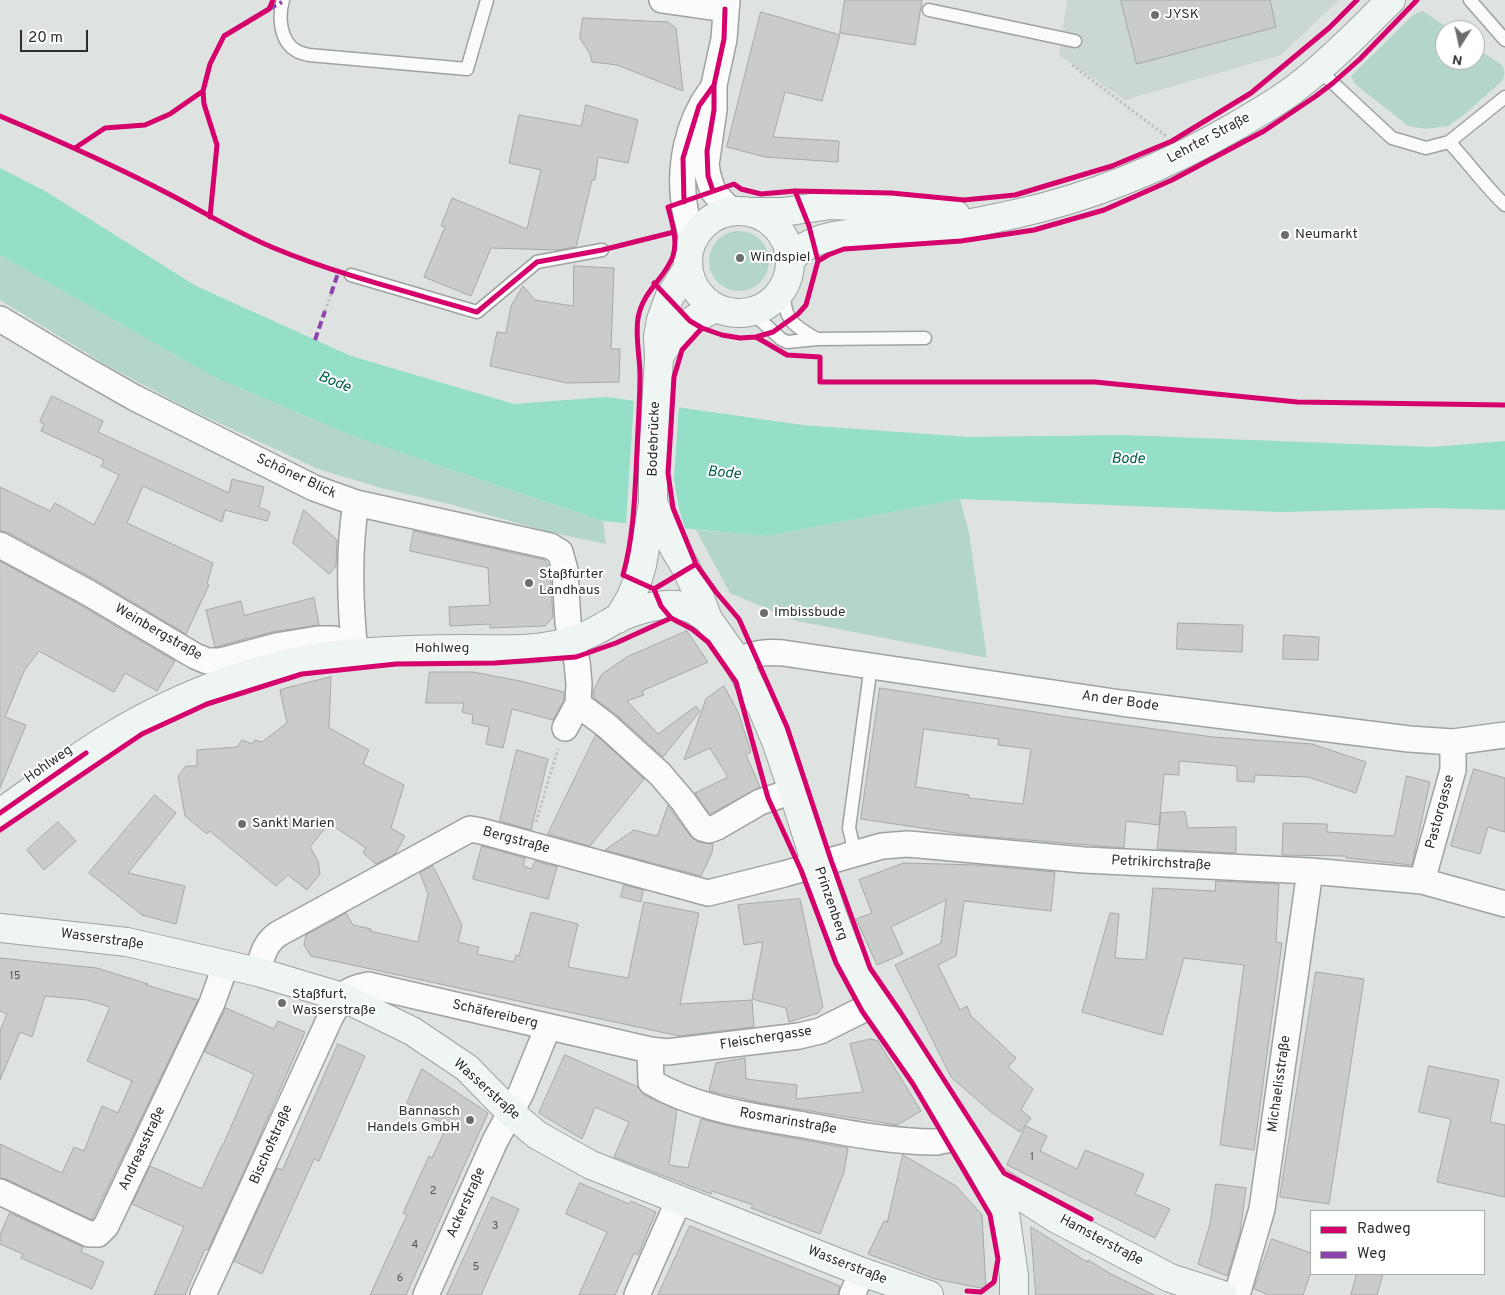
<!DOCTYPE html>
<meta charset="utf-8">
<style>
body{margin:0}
#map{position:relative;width:1505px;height:1295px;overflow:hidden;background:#dee3e1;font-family:Overpass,sans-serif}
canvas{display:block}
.legend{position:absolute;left:1310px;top:1210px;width:175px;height:65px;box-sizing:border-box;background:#fff;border:1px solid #aaacab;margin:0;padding:6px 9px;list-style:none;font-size:15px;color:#2b2f2e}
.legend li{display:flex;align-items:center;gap:10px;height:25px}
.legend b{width:25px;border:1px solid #aaacab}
.north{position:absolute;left:1435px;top:20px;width:50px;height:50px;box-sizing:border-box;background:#fff;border:1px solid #aaacab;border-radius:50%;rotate:190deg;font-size:14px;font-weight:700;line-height:20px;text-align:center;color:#2b2f2e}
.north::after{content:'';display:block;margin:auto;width:18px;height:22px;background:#6a6e6d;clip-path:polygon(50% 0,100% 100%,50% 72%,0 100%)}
.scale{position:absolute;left:20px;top:30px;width:68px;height:22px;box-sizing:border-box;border:2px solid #2b2f2e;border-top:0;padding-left:6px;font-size:15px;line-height:18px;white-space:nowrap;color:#2b2f2e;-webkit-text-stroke:4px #fff;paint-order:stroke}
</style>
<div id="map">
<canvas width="1505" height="1295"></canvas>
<ul class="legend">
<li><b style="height:6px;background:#d6006c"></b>Radweg</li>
<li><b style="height:6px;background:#8e44ad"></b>Weg</li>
</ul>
<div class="north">N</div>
<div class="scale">20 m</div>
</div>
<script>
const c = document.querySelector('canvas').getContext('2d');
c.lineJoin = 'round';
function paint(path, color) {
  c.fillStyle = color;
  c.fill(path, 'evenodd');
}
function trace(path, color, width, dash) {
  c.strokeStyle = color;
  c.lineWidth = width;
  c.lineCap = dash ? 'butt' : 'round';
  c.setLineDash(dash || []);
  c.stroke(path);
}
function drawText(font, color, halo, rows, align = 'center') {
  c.font = font + ' Overpass,sans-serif';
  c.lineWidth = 4;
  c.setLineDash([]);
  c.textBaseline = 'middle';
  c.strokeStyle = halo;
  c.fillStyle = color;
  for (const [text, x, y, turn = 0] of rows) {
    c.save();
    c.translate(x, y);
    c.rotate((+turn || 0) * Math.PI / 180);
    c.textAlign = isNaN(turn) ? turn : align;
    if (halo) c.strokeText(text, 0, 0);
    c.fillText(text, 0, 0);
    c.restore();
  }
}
const built = new Path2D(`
 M1067,0H1339L1281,55L1125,100L1059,55Z`);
const green = new Path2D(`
 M1423,11L1451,30H1445V60H1475V47L1502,65C1505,71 1505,75 1502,81L1465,114L1448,126L1426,129L1408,126L1355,84L1351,76L1413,15Z
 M709 261a30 30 0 1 1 60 0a30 30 0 1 1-60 0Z
 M0,255L216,378L355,437L603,521L606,544L549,532L453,505L381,488L318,469L187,408L106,365L0,300Z
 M960,499L969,532L987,658L797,621L730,593L696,530L767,536Z`);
const water = new Path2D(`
 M0,168L45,191L196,286L351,356L514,404L606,397L802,425L969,437L1123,435L1432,447L1505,441V510L1433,508L1281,512L960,499L767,536L603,521L355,437L216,378L0,255Z`);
const pier = new Path2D(`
 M634,399L679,405L674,479L679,509L686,531L626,525Z`);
const building = new Path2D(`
 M845,0H922L915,45L840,33Z
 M1121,0H1270L1276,27L1137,64Z
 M761,12L840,35L822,101L785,92L773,137L839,141L838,162L765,157L727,147Z
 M583,18L668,22L676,28L683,91L617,65L592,62L590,54L580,38Z
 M586,105L638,120L628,163L598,157L595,180H592L576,247L557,250L491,248L471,296L424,277L445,227L441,226L452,198L527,229L541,170L509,163L519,115L581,126Z
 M574,266L614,268L611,349H620L619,382L567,383L490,366L497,332L506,333L511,306L523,286L535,300L573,306Z
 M52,396L103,421L98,432L229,493L232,479L264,487L259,507L270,512L267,521L225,510L222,522L143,486L127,523L213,563L207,584L209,585L186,634L94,579L7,532L0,531V487L50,511L55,503L94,525L119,475L101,466L104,460L41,431L44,424L40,422Z
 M304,510L337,540L336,566L329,574L293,543Z
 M414,531L545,560L550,570L553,617L545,626L490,628V624L450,626L449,607L490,605L488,568L410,551Z
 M0,561L80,605L175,661L157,691L125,673L114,692L39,651L24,671L5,717L26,725L0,788Z
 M314,598L319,625L272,632L215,647L206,610L241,601L244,615Z
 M1178,623L1243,625L1242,652L1177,649Z
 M687,631L708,662L642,691L644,695L627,701L658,734L696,706L700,711L663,757L617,715L594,698L593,691L602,674L627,657Z
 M1284,635L1319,637L1318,660L1283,659Z
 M430,672H473L520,681L564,692V700L553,720L512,709L503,748L486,744L489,727L472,723L473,715L462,712L464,703H426Z
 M331,677L329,728L369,750L363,764L404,785L391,828L405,836L395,854L376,864L363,853L366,848L329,823L310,847L318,861L320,874L307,890L288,875L276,886L210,831L207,834L185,816L178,776L186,766H197V750L237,747L242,740L252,744L255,740L262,742L287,723L280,690Z
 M724,686L738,712L751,752L746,755L760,787L710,814L695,793L728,777L710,748L684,760L706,699Z
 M880,688L1074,718L1213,737L1312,744L1366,762L1356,793L1308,777L1255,775L1254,782L1237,781V766L1179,761V775L1164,774L1159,825L1126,821L1124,848L969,835L861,819ZM924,729L999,739L998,745L1031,749L1023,804L969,798V795L916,787Z
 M596,735L644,779L590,846L548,834Z
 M517,750L548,759L531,830L500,821Z
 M1474,769L1505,778V832L1488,827L1480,854L1451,846Z
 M1407,776L1430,782L1412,865L1346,858V856L1282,855L1283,823L1327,824V832L1394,836Z
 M155,795L176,813L128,873L185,886L176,924L142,915L89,873Z
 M668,806L691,837L698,842L713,844L712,853L701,876L605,850L634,830L657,836Z
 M1185,812L1188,828L1236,827V853L1157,849L1161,813Z
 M58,822L76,841L44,870L27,850Z
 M482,846L525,858L523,866L532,869L535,861L557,867L548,899L473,879Z
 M904,863L977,865L1055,872L1051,911L964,901L956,956L938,965L960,1010L967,1006L971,1016L1016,1058L1008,1067L1033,1089L1021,1110L1031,1118L1020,1132L991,1112L951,1077L895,965L941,943L946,900L891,927L903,954L877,965L856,919L872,913L859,880Z
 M433,866L462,925L458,942L479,947L477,954L514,962L516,955L519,956L531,912L578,924L568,967L628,978L644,902L699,913L680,1004L752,1000L754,1027L679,1036L311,956L304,945L306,935L346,913L353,925L371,929L370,931L418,942L428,894L420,873Z
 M1216,881L1279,884L1276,942L1282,943L1254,1150L1220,1145L1244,965L1184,958L1162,1035L1082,1012L1110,913L1119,914L1115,958L1146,960L1153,888L1215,891Z
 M624,885L643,890L641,902L621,897Z
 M800,899L823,1007L818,1013L789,1022L786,1008L752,999L763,942L744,945L738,905Z
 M0,958L97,968L148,984L146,985L198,1000L92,1220L6,1179L0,1178V1144L62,1173L74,1147L84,1151L102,1106L118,1113L132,1081L87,1061L110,1007L87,1000L45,996L32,1037L20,1032L0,1080V1031L7,1014L0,1011Z
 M1316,972L1364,979L1329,1204L1280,1197Z
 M226,1008L274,1029L278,1021L305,1032L251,1156L208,1250L205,1249L185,1295H154L184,1227L132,1204L150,1166L202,1189L222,1145H223L254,1074L205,1052Z
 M871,1039L878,1041L921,1111L897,1125L767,1104L709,1091L716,1063L745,1058L746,1079L797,1085L796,1099L863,1092L850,1044Z
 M338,1044L365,1056L319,1161L314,1159L262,1274L234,1261L277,1168L282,1170Z
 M565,1055L638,1087L644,1095L677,1110L669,1165L688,1168L701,1119L742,1129L848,1148L844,1172L820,1234L751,1208L753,1205L712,1191L711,1194L614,1157L629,1122L595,1107L582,1139L539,1113Z
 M1429,1066L1499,1080L1490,1122L1505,1125V1197L1437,1182L1451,1119L1419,1112Z
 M422,1069L488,1113L406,1295H370L407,1215L403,1213L429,1156L432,1158L447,1126L407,1103Z
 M1026,1126L1047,1136L1040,1151L1077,1169L1085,1150L1144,1174L1135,1194L1170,1209L1155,1238L1007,1165Z
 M903,1155L956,1186L982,1215L986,1289L935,1279L868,1254L884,1221L887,1222Z
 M580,1183L629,1204L631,1201L656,1212L638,1255L634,1253L615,1295H579L607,1232L566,1214Z
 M1216,1184L1246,1188L1240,1233L1227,1276L1198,1264L1210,1224Z
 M492,1197L519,1209L481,1295H447Z
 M10,1213L83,1247L81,1252L104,1262L92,1289L21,1258L23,1254L0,1244V1235Z
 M690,1226L840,1286L838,1295H658Z
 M1031,1227L1087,1262L1088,1260L1111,1274L1154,1295H1036Z
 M1272,1239L1311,1253V1272L1303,1295H1269L1254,1289Z
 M1357,1274H1383L1377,1295H1351Z`);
const path = new Path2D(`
 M1072,65L1166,136
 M325,311L331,294
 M536,822L558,749`);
const lane = new Path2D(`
 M283,0C278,17 280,42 297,51C300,53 305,54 309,55L467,69L487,0
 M1470,0L1505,40
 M929,10L1075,41
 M1319,70L1392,138L1426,148L1449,142L1505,97
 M1449,142C1468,162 1484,185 1505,205
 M351,275L477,312L537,262L602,250
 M784,286C783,318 790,324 817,339
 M745,312L758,318L781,339L787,342L817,339L925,338
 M855,853L849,828L871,665`);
const street = new Path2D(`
 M662,0L725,9
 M727,0L724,39L714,85V110L706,165L708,176L713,191L725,205L734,211
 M692,240C690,227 685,215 684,202C679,165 688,122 710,92
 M0,319L77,365L135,398L314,488L356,503L550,546L560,552L565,570L568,623L577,662L579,684L578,704L565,728
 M0,545L87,592L195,656L207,661H220L276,646L318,639H334L355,653
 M355,653C350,604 348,551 356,503
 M737,660C753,654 766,651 783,653L1121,703L1409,739L1453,742L1505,735
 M578,704L607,726L660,774L683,801L702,828L709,830L717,827L760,802L793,791
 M1422,881L1453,770V742
 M258,972C262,956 264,944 278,934L470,829L481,831L708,893L784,874L882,846L908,844L1084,860L1310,871L1422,881L1505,904
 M650,1050L651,1082C696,1109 752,1116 804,1125C847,1133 892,1142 936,1142C944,1141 953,1138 962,1136
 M0,1192L89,1234H98L106,1226L212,1003L226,964
 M203,1295L330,1018C341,998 343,989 368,985L650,1050L667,1052L799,1036L820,1031L876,1003
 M426,1295L495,1141L521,1093L548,1027
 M637,1295L679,1200
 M852,1295L862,1272
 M1237,1295L1262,1209L1310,871`);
const secondary = new Path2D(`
 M688 262a51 51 0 1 1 102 0a51 51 0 1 1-102 0Z
 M753,212H783L831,205L890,208L956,215
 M790,261C813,229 865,233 900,232C912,231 925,230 937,229C963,226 990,219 1015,214C1093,197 1167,166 1236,126C1256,114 1278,102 1297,87C1331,61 1360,30 1391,0
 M659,357C674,331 689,320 716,308
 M653,503L674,548L686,568L700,598L708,619L737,660L762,708L776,741L793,791L830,909L843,943L857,975L931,1085L985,1173L1005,1213L1014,1276V1295
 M618,619L630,599L637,582L642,565L653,503V461L659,357L658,337L661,320L669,298L688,268
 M0,813C36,788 72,760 110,737C182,693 272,659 357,653C394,650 431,649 468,649C497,649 527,651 555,645C565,643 575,640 584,636C596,632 607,624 618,618C639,609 670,599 692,609C697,611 703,616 708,619
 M0,928L127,942L258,972L342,997L412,1031L467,1068L510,1112L537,1135L591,1165L862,1272L929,1295
 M985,1173L1055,1218L1170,1278L1223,1295`);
const quiet = new Path2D(`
 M269,9L282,2
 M331,294L339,270
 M315,340L325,311`);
const cycleway = new Path2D(`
 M203,91L204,104L217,145L210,217
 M0,116C57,140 114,165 169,194C204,212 237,233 274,248C339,275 409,292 477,312L537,262L602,250L674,232
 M75,148L105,128L145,125L170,114L203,91L210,64L224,36L269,9L273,0
 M713,191L708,176L707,151L714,110V85L724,39L725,9
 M684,202L683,158L699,106L714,85
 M818,261L828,255L844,249L961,241L1034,230L1104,210L1172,180L1264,131L1316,96L1333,83L1360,59L1417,0
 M654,283L690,321L702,328L722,335L740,338L756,337L773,332L798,314L806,305L818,261L809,226L795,191
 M702,328L682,350L674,377L668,473L673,508L696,564L716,592L739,619L787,727L831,860L870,968L901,1013L1004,1173L1091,1219
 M756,337L787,355L820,357V382H1095L1297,402L1505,405
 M696,564L654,589L661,606L671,618L692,629L708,642L736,682L768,798L801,870L836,963L862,1011L913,1084L990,1215L998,1259L994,1282L981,1292L967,1291
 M654,589L623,575C634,536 635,492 637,451C638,426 640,400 640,375C640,356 635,338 638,318C643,290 665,279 673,256C678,241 672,222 668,207L734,184L741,189L761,194L795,191L891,193L964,200L1015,195L1112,166L1172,141L1251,93L1329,28L1357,0
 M0,813L86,753
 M0,830L142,734L207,704L302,674L396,664L495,663L576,657L616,643L671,618`);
const markers = [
 [1155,15,5,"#6a6e6d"],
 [1285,235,5,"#6a6e6d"],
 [740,258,5,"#6a6e6d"],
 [529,583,5,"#6a6e6d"],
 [764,613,5,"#6a6e6d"],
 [242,824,5,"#6a6e6d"],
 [282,1003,5,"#6a6e6d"],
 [470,1120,5,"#6a6e6d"]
];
const numberNames = [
 ["15",15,977],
 ["1",1032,1158],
 ["2",433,1192],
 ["3",495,1227],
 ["4",415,1246],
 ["5",476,1268],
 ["6",400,1279]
];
const poiNames = [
 ["JYSK",1165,15],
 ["Neumarkt",1295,235],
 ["Windspiel",750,258],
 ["Staßfurter",539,575],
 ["Landhaus",539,591],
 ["Imbissbude",774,613],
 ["Sankt Marien",252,824],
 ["Staßfurt,",292,995],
 ["Wasserstraße",292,1011],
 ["Bannasch",460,1112,"right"],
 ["Handels GmbH",460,1128,"right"]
];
const streetNames = [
 ["Lehrter Straße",1209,139,-28],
 ["Bodebrücke",655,439,-88],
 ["Schöner Blick",296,477,25],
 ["Weinbergstraße",158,633,30],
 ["Hohlweg",442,649],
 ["An der Bode",1120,702,8],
 ["Hohlweg",49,765,-35],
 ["Pastorgasse",1441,812,-75],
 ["Bergstraße",516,841,15],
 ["Petrikirchstraße",1161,864,3],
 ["Prinzenberg",830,904,71],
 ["Wasserstraße",102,940,8],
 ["Schäfereiberg",495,1015,13],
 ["Fleischergasse",766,1039,-9],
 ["Michaelisstraße",1280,1084,-82],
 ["Wasserstraße",486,1090,42],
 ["Rosmarinstraße",788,1122,10],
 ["Bischofstraße",272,1145,-66],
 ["Andreasstraße",143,1149,-65],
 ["Ackerstraße",467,1203,-66],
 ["Hamsterstraße",1101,1241,28],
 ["Wasserstraße",847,1266,21]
];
const waterNames = [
 ["Bode",334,383,22],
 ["Bode",1128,460,1],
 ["Bode",724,474,5]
];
paint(built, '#cbd7d2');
paint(green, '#b4d5ca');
paint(water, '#95dec8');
paint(pier, '#dee3e1');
paint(building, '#c9cccb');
trace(building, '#a4a8a6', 1);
trace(lane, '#9ea2a0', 15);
trace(street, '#9ea2a0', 28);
trace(secondary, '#9ea2a0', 30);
trace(path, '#bfc0c0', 3, [2.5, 2.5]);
trace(lane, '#fafbfa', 12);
trace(street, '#fafbfa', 25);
trace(secondary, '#eef5f3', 28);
trace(quiet, '#8e44ad', 4, [8, 4]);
trace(cycleway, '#d6006c', 5);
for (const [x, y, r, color] of markers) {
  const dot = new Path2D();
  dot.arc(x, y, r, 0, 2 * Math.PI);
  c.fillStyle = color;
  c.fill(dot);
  trace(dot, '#fff', 2);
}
drawText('11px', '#525655', null, numberNames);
drawText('14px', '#2b2f2e', '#fff', poiNames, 'left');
drawText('14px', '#2b2f2e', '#fff', streetNames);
drawText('italic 15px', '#035c49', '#fff', waterNames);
</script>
